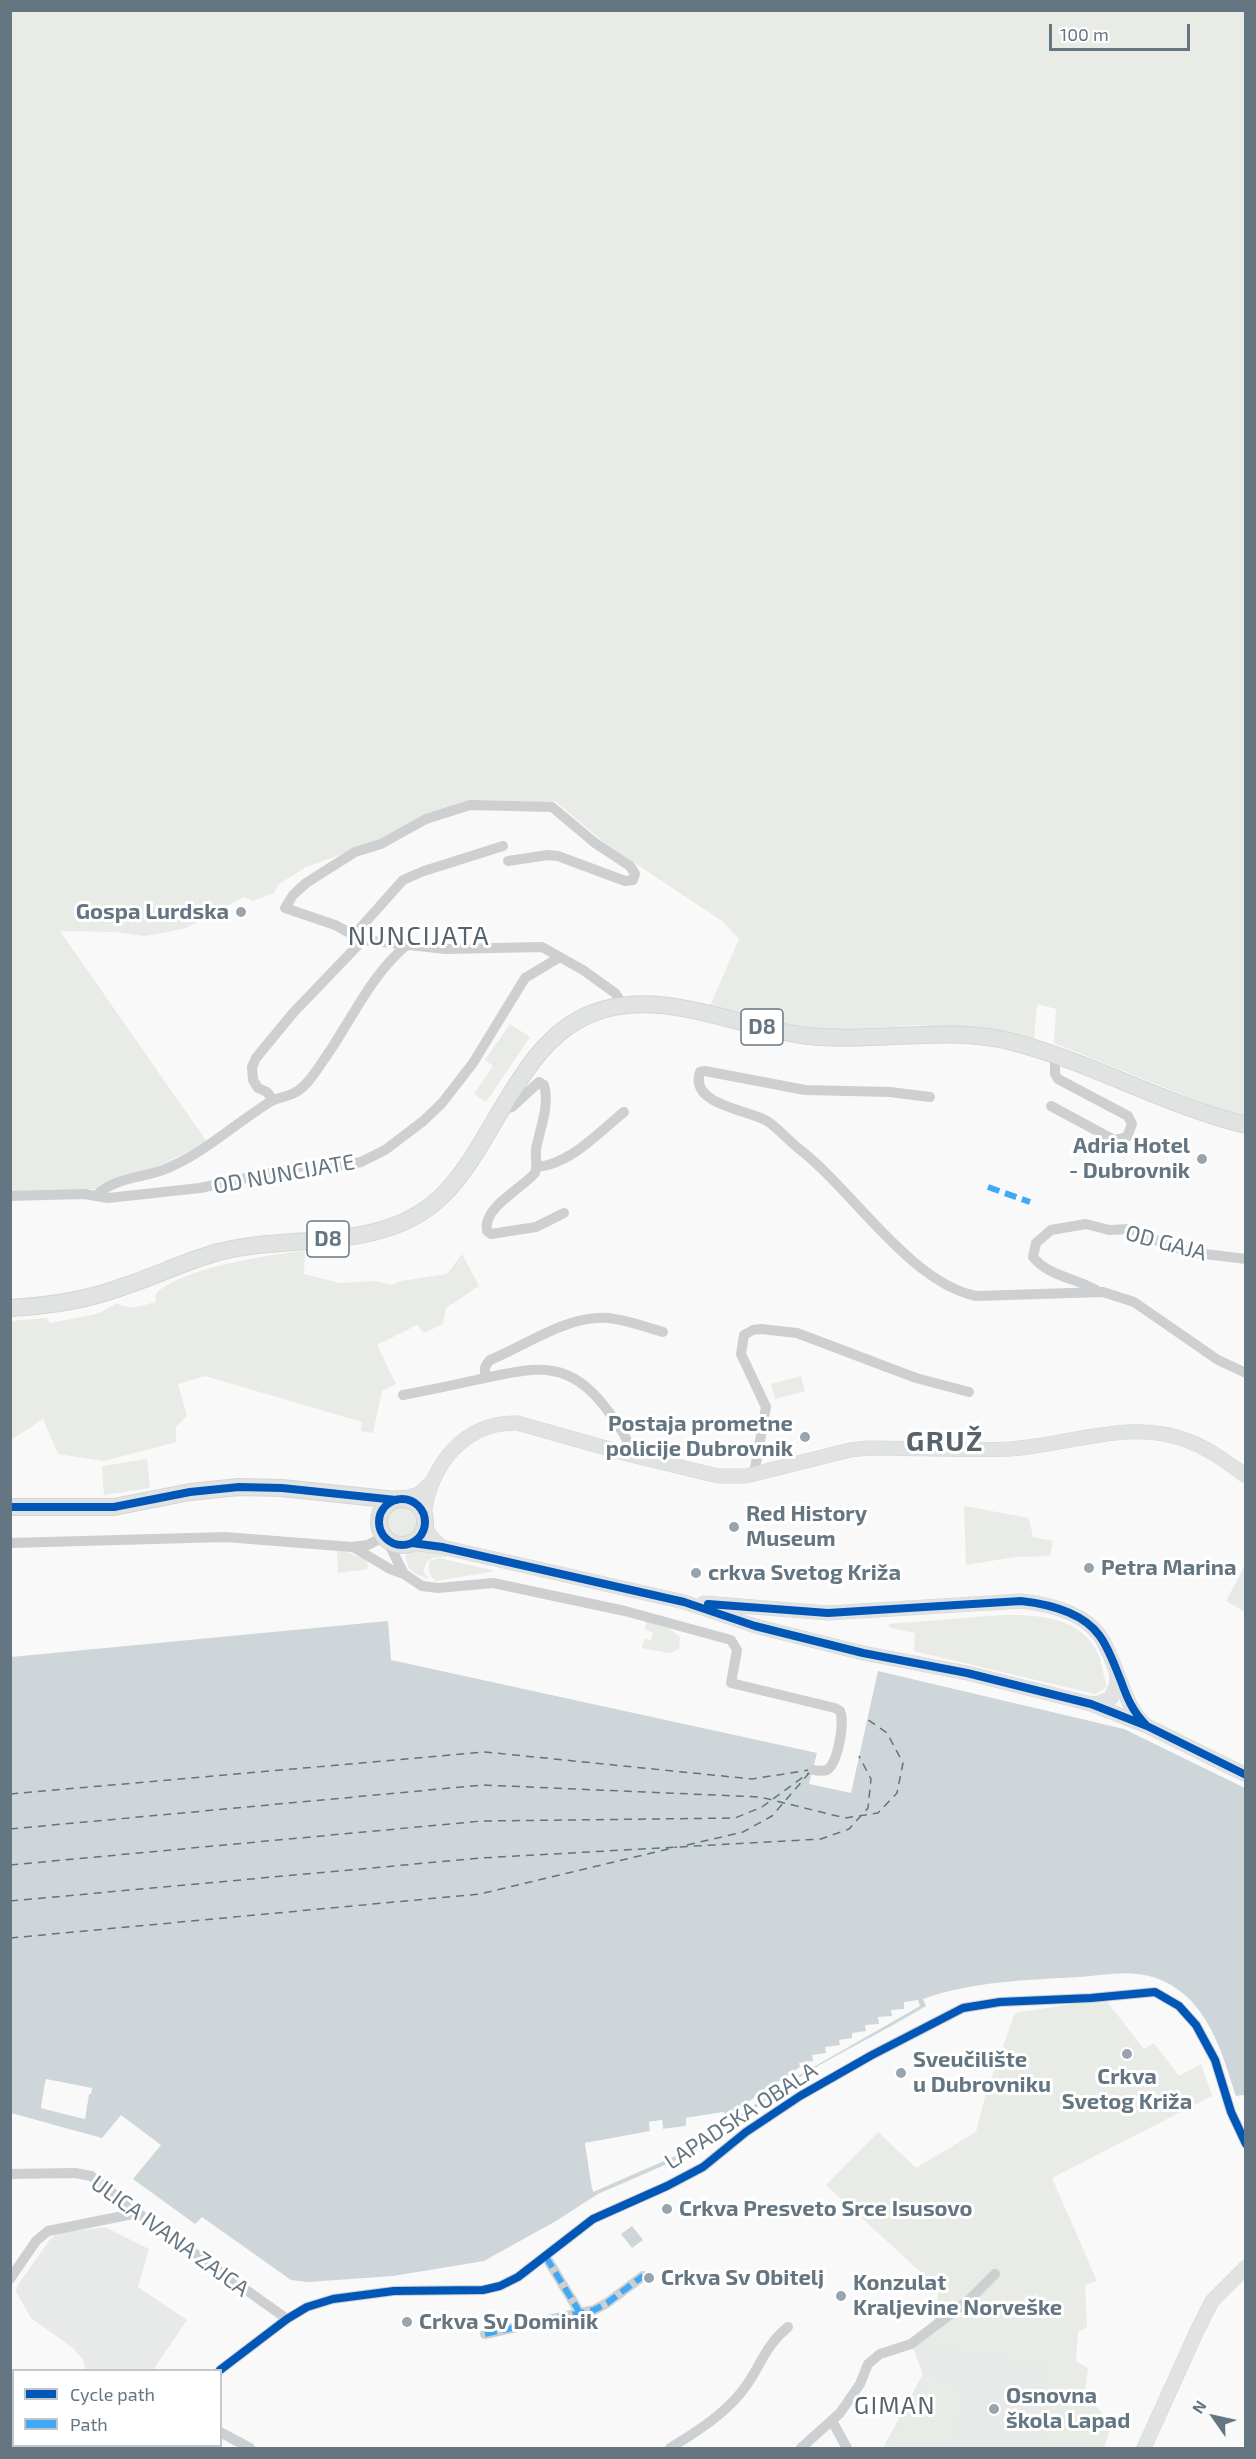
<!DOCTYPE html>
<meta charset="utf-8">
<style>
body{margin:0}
#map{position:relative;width:1256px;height:2459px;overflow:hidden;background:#f9f9f9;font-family:"Exo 2",sans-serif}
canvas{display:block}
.frame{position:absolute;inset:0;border:12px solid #657683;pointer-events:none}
.legend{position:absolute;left:12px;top:2369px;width:210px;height:78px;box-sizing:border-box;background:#fff;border:2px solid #c1c8cd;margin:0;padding:8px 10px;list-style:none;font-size:18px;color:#657683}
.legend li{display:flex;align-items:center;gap:12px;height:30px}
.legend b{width:30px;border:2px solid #c1c8cd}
.north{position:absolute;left:1184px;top:2387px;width:60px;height:60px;-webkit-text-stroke:4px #fff;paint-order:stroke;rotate:304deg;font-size:16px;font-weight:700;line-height:24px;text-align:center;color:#657683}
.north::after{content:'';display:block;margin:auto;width:21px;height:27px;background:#657683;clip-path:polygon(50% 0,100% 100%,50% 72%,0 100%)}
.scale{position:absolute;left:1049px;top:24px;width:141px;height:27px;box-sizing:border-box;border:3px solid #657683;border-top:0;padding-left:8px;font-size:18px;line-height:21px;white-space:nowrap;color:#657683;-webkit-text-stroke:4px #fff;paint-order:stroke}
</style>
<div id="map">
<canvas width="1256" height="2459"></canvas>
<div class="frame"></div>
<ul class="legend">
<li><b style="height:8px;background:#0057b8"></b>Cycle path</li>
<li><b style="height:8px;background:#3fa9f5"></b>Path</li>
</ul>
<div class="north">N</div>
<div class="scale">100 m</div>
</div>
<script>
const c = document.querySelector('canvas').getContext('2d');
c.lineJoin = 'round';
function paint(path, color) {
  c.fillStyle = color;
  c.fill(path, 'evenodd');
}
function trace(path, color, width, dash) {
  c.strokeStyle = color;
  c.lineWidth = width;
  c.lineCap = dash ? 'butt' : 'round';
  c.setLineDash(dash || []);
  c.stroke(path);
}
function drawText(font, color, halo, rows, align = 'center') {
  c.font = font + ' "Exo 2",sans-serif';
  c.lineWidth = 6;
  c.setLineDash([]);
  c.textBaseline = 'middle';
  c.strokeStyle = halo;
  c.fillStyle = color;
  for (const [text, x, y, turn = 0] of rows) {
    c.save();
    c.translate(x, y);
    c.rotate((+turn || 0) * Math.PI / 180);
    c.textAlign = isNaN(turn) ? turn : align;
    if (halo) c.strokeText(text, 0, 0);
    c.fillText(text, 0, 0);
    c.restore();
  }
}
const built = new Path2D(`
 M1245,1565V1612L1226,1601Z
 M105,2227L149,2249L138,2287L187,2320L153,2370H86L83,2360L73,2348L31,2318L16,2292L17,2286L51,2238L58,2233Z
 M970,2305L1075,2373L1091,2448H883L923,2374L913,2348Z`);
const green = new Path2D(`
 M11,11H1245V1116L1213,1107L1054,1043L1056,1009L1037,1004L1034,1039L993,1031L919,1025L822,1031L782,1025L709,1008L739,939L722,921L606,844L555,801L541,803L491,801L306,867L279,884L274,893L253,901L243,897L186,928L158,934L144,936L114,932L60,931L207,1142L157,1167L96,1189L11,1192Z
 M510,1024L530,1037L486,1102L474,1094L493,1066L485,1060Z
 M305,1251L304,1274L340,1283L375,1281L392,1285L401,1281L447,1274L462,1254L479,1286L446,1308L443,1324L424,1333L417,1325L377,1345L396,1384L382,1391L373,1433L361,1431L362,1422L205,1376L178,1384L187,1416L176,1427V1442L104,1461L58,1454L43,1419L11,1440V1321L47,1318L50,1323L97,1314L117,1303C130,1311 141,1306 155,1302L156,1293C186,1267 266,1255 305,1251Z
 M801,1376L805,1391L775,1399L771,1384Z
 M147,1459L150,1488L104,1495L102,1466Z
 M964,1506L1029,1518L1033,1537L1053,1541L1050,1556L1015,1557L966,1565Z
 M386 1522a15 15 0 1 1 30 0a15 15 0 1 1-30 0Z
 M414,1547L448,1554L446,1557C434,1557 425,1557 424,1572L429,1579C416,1575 405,1570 406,1555Z
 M337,1548L364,1559L367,1562L368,1569L338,1573Z
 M439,1558L496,1571L436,1581C429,1576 427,1570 430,1561Z
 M1002,1615C1039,1615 1082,1616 1099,1656C1103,1666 1103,1677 1107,1687L1095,1694L914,1651L915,1633L891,1628L888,1624Z
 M647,1621L670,1629L680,1637L679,1649L669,1653L642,1648L644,1639L651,1640L653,1632L645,1630Z
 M1105,1999L1144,2049L1154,2043L1179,2076L1201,2064L1212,2096L1052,2178L1097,2281L1085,2285L1087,2327L1078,2332L1076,2361L1088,2368L1085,2393L1112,2425L1104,2448H1042L1049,2366L930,2345L939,2289L826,2185L878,2132L916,2168L976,2132L986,2093L1015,2013Z
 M930,2374L961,2394L953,2448H886Z`);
const water = new Path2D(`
 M388,1621L391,1660L817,1753L809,1784L851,1793L878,1671L1124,1729L1245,1788V2098L1244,2095L1236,2096C1224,2060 1214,2021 1185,1995C1174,1986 1162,1979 1149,1976C1127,1970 1102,1975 1080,1977C1028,1980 973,1981 923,1999L926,2006C865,2043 794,2072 741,2121L738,2116L784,2085L782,2079L730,2114L731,2116L726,2120L724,2112L686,2118L687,2126L663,2129L662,2120L649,2122L650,2131L585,2143L593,2192L696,2147L697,2151L598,2194L556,2221L484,2261L393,2276L308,2282L291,2280L202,2217L195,2224L133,2179L161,2145L121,2115L102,2138L11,2113V1657ZM46,2079L92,2088L91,2094H89L85,2119L41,2108Z
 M632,2226L643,2240L632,2248L621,2234Z`);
const pier = new Path2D(`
 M918,2000L920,2006L784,2084L782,2079L800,2067L799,2063L813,2061L812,2055L826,2053L825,2047L840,2045L839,2040L852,2038V2033L866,2031L865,2025L879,2024L878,2017L892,2016L891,2010L904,2009V2002Z
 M45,2082H48L44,2106L82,2116L86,2093L89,2091L85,2089L89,2090L85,2119L41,2108Z
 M724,2112L725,2123L722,2115L689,2121L688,2129L663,2132L660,2130L659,2123L652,2125L653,2132L651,2134L588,2145L595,2187L592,2189L585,2143L650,2132L649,2122L662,2120L663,2129L686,2126V2118Z
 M617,2147L619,2161L598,2163L597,2149Z`);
const ferry = new Path2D(`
 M10,1794L485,1752L752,1779L809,1770
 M10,1829L483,1785L760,1797L845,1818L878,1813L897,1793L903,1763L887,1733L867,1719
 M687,1845L743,1832L772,1816L810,1772
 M10,1865L482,1821L735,1818L762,1807L810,1772
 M10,1901L481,1858L821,1839L849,1829L868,1808L871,1779L859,1756
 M10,1938L480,1894L677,1847`);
const street = new Path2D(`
 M508,861L548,855L558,856L625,881L633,880L635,874L630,866L595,843L552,807L470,805L426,819L381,844L355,852L306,883L293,895L285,908L335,925L363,940L446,949L542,947L583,970L615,993L624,1006
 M354,935L403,880L424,871L503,846
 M930,1097L890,1092L805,1090L705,1071L700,1072C689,1105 749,1110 767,1121C778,1128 788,1140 798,1148C852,1189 909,1282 976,1296L1103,1292L1134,1302L1218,1360L1246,1373
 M273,1100L267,1092L258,1088L253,1080L252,1067L256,1058L293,1013L363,940
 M1051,1106L1114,1140L1127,1137L1132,1124L1128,1116L1058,1079L1055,1074V1054
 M502,1109L512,1107L539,1082L544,1085C550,1106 540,1128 536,1149C535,1158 538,1165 535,1173C520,1190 482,1208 487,1231L491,1234L536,1227L564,1213
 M537,1167C571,1164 599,1132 624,1112
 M10,1196L84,1194L108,1198L200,1188L302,1166L346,1165L361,1162L385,1150L422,1122L442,1103L473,1063L525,978L560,957
 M96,1196C113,1178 141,1178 163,1170C204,1154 234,1124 270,1102C278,1097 288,1097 296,1092C307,1086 316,1071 323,1061C351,1022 370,975 408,944
 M1096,1290C1076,1278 1048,1276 1033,1257L1036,1243L1051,1230L1086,1224L1109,1230L1131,1229L1169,1246L1197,1253L1246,1259
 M486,1378C484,1370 484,1366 490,1360C527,1345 567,1315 608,1318C627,1320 645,1327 663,1332
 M403,1395C429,1390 455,1385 480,1379C537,1367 569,1358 608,1411C618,1425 629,1438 631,1455
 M754,1474L766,1407L741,1354L744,1335L753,1330L761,1329L797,1333L916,1378L969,1392
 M388,1542L404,1574L422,1586L438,1588L493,1583L625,1611L731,1640L737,1650L731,1683L835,1708L840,1711C845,1722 838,1763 827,1770C822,1772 818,1770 813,1770
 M10,1543L225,1537L352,1547L368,1545L383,1537
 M353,1547L390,1569L404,1574
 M10,2174L75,2173L91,2176L138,2213L287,2319
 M546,2257L580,2313
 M10,2279L36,2241L48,2231L138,2213
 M485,2334L594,2310L607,2303L643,2276
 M220,2370L287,2319L307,2307L333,2299L394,2291L483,2290L500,2286L518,2277L593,2219L667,2186L703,2167L746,2132L800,2096L872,2055L963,2008L1000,2002L1091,1998L1155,1992L1179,2006L1196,2025L1215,2060L1231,2112L1246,2144
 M10,2390L14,2403
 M832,2421L847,2448
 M220,2432L250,2448
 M32,2446L33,2448
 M670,2448C698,2431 730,2411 748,2383C762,2362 767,2344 788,2327
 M801,2448L840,2413L860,2384L868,2364L880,2354L911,2344L969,2300L995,2274`);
const secondary = new Path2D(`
 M403,1499L419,1494L431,1483
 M424,1516C430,1465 464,1422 517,1423L631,1455L718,1476H746L850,1450L868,1448C915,1448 963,1451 1010,1449C1070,1445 1133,1417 1191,1442C1211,1450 1228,1463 1246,1476
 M425,1526L431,1537L442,1547
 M412,1543L442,1547L684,1602L755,1626L863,1653L967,1673L1091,1704L1147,1726L1246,1775
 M704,1603L828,1613L1021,1601C1048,1604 1083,1612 1100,1636C1109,1649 1115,1668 1121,1683C1127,1698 1132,1712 1144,1724
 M1092,1704L1100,1703L1111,1698L1117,1685V1676
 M1144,2448L1197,2331L1212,2301L1246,2267`);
const primary = new Path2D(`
 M10,1308C49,1306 88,1300 125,1286C155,1276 184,1262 215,1253C289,1232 383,1255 443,1195C496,1142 519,1041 593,1013C663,986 739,1029 809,1036C876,1043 947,1025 1013,1042C1093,1063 1165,1105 1246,1125
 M379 1522a23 23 0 1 1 46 0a23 23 0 1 1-46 0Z
 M10,1507H114L190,1492L239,1487L282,1488L396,1500`);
const quiet = new Path2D(`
 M988,1187L1030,1202
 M546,2257L580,2313
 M485,2334L594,2310L607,2303L643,2276`);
const cycleway = new Path2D(`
 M379 1522a23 23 0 1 1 46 0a23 23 0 1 1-46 0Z
 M10,1507H114L190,1492L239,1487L282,1488L396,1500
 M412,1543L442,1547L684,1602L755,1626L863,1653L967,1673L1091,1704L1147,1726L1246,1775
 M708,1604L828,1613L1021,1601C1048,1604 1082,1612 1099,1635C1109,1648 1115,1667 1121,1681C1127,1698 1133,1712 1146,1725
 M220,2370L287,2319L307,2307L333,2299L394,2291L483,2290L500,2286L518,2277L593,2219L667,2186L703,2167L746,2132L800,2096L872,2055L963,2008L1000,2002L1091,1998L1155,1992L1179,2006L1196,2025L1215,2060L1231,2112L1246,2144`);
const markers = [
 [241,912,6,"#99a4ac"],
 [1202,1159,6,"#99a4ac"],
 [805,1437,6,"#99a4ac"],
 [734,1527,6,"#99a4ac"],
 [1089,1568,6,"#99a4ac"],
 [696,1573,6,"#99a4ac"],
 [1127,2054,6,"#99a4ac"],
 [901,2073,6,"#99a4ac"],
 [667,2209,6,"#99a4ac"],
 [649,2278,6,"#99a4ac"],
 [841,2296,6,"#99a4ac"],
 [407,2322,6,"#99a4ac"],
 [994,2409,6,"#99a4ac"]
];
const shields = [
 [762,1027,42],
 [328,1239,42]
];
const shieldNames = [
 ["D8",762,1027],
 ["D8",328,1239]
];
const poiNames = [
 ["Gospa Lurdska",229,912,"right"],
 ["Adria Hotel",1190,1146,"right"],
 ["- Dubrovnik",1190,1171,"right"],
 ["Postaja prometne",793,1424,"right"],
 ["policije Dubrovnik",793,1449,"right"],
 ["Red History",746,1514],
 ["Museum",746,1539],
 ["Petra Marina",1101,1568],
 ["crkva Svetog Križa",708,1573],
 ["Sveučilište",913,2060],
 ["u Dubrovniku",913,2085],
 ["Crkva",1127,2077,"center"],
 ["Svetog Križa",1127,2102,"center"],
 ["Crkva Presveto Srce Isusovo",679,2209],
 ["Crkva Sv Obitelj",661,2278],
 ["Konzulat",853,2283],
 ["Kraljevine Norveške",853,2308],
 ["Crkva Sv Dominik",419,2322],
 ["Osnovna",1006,2396],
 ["škola Lapad",1006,2421]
];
const streetNames = [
 ["OD NUNCIJATE",284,1174,-10],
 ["OD GAJA",1166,1243,15],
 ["LAPADSKA OBALA",741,2116,-33],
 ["ULICA IVANA ZAJCA",170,2236,36]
];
const neighbourhoodNames = [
 ["GIMAN",895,2406]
];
const quarterNames = [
 ["NUNCIJATA",419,936]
];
const districtNames = [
 ["GRUŽ",945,1442]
];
paint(built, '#e8e9e9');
paint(green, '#e8ebe6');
paint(water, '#ced6d9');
paint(pier, '#f9f9f9');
trace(ferry, '#60757c', 1.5, [8, 6]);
trace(secondary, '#d5d6d7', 15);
trace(primary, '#d5d6d7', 18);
trace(street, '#cecfd0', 10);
trace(secondary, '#e1e2e2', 14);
trace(primary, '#e1e2e2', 16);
trace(quiet, '#3fa9f5', 6, [12, 6]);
trace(cycleway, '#0057b8', 8);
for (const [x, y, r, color] of markers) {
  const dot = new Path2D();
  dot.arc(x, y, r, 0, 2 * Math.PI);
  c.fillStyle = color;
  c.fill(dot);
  trace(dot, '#fff', 2);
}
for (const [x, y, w] of shields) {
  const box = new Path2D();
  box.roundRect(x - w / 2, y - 18, w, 36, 4.5);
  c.fillStyle = '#fff';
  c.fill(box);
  trace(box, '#657683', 1.5);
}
drawText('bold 21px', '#657683', null, shieldNames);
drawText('bold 22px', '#657683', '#fff', poiNames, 'left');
drawText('22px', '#657683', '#fff', streetNames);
c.letterSpacing = '1.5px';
drawText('24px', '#57646e', '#fff', neighbourhoodNames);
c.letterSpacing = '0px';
c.letterSpacing = '1.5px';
drawText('26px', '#57646e', '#fff', quarterNames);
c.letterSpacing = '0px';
c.letterSpacing = '1.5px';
drawText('bold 28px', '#57646e', '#fff', districtNames);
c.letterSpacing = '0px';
</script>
